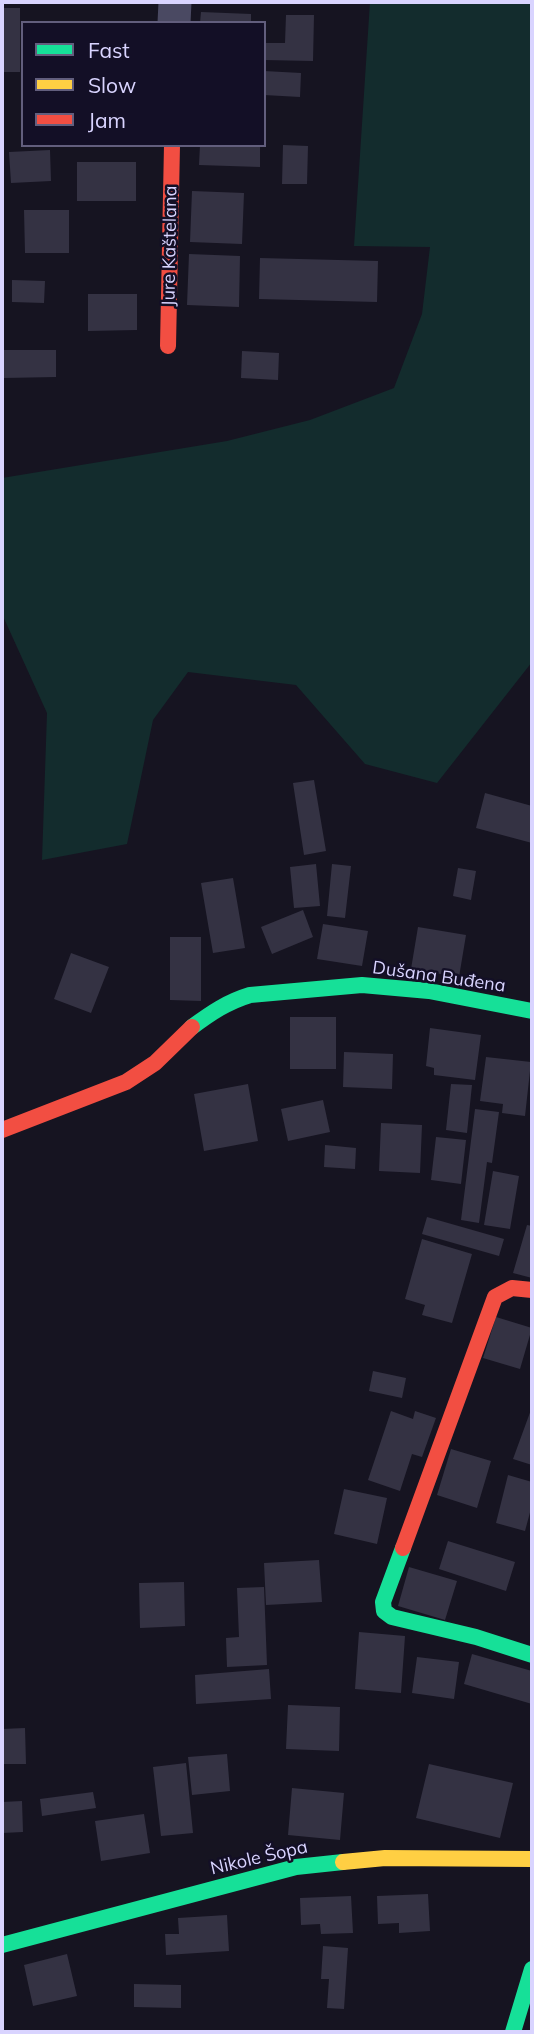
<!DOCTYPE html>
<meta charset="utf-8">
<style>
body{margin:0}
#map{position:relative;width:534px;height:2034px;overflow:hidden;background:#161421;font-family:Mulish,sans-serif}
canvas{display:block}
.frame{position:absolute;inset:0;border:4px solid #d9d4ff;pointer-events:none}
.legend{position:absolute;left:21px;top:21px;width:245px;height:126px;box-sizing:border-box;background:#130f26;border:2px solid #625e7d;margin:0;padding:9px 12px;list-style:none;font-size:21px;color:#d9d4ff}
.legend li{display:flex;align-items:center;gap:14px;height:35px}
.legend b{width:35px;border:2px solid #625e7d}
</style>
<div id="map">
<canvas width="534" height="2034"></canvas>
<div class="frame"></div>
<ul class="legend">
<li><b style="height:9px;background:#16e098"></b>Fast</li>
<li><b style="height:9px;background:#ffcf43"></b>Slow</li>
<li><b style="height:9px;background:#f24e42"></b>Jam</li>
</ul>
</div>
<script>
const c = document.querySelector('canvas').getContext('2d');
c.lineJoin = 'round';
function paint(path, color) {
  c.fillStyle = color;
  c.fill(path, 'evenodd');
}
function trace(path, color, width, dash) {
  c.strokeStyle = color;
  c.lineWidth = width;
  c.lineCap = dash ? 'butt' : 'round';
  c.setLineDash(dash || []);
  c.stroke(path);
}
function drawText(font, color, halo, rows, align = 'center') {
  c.font = font + ' Mulish,sans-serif';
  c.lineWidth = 5;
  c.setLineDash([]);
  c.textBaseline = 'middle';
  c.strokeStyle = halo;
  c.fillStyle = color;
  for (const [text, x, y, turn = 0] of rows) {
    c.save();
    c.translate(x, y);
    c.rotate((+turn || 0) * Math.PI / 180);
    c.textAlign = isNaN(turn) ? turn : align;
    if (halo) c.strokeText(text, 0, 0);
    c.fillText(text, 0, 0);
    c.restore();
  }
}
const green = new Path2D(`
 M370,2H532V662L437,783L365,764L296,685L188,672L153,720L127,844L42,860L47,713L2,614V478L227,441L310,420L394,388L422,314L430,247L354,246Z`);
const building = new Path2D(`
 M2,8H20V72H2Z
 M201,12L251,14V23H200Z
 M286,15H314L313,61L264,60V43H285Z
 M264,71L301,73L300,97L264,95Z
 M200,145H260V167L199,165Z
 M283,145L308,146L307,184H282Z
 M50,150L51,181L11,183L9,152Z
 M77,162H136V201H77Z
 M192,191L244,193L242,244L190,242Z
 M24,210H69V253H25Z
 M189,254L240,256L239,307L187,305Z
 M260,258L378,261L377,302L259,299Z
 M12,280L45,281L44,303L12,302Z
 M88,294H137V330L88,331Z
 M4,350H56V377L4,378Z
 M242,351L279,353L278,380L241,378Z
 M314,780L326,851L304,855L293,783Z
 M485,793L532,806V843L476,828Z
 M316,864L320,906L294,908L290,867Z
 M332,864L351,866L345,918L327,916Z
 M458,868L476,871L471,900L453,896Z
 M233,878L245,948L213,953L201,883Z
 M303,910L313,937L272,954L261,927Z
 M323,924L368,931L362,966L317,959Z
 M418,927L466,935L459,977L411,969Z
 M170,937H201V1001L170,1000Z
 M71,953L109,967L91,1013L54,999Z
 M290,1017H336V1069H290Z
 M430,1028L481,1035L475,1080L434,1075V1068L426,1066Z
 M344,1052L393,1054L392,1089L343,1087Z
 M486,1057L531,1062L525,1116L502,1113L503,1104L480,1101Z
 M248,1084L258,1141L204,1151L194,1094Z
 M451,1084L472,1085L467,1133L446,1130Z
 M323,1100L330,1132L288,1141L281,1109Z
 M475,1109L499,1112L492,1163L487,1162L479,1223L461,1220Z
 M381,1123L422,1125L420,1173L379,1171Z
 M436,1137L466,1140L461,1184L431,1180Z
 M325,1145L356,1148L355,1169L324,1167Z
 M493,1171L519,1176L510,1229L484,1225Z
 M427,1217L504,1239L499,1256L422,1234Z
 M527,1225L532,1226V1278L513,1273Z
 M422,1239L472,1254L452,1323L422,1315L425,1305L405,1299Z
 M496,1317L532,1328L520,1369L483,1358Z
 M373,1371L406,1378L402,1398L369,1391Z
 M532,1407V1465L513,1459Z
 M391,1411L413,1419L415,1411L436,1418L422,1457L412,1454L400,1491L368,1480Z
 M451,1449L491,1461L477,1508L437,1495Z
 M508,1475L532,1482V1505L525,1531L496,1523Z
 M344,1489L387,1498L377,1544L334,1534Z
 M448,1541L515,1562L506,1591L439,1569Z
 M319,1560L322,1602L266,1605L264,1563Z
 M409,1567L457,1581L445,1620L398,1606Z
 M184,1582L185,1626L140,1628L139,1583Z
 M264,1587L267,1665L227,1667L226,1638L239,1637L237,1588Z
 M359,1632L405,1636L401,1693L355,1689Z
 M472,1654L532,1671V1704L464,1684Z
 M417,1657L459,1662L454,1699L412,1693Z
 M269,1669L271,1699L196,1704L195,1675Z
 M288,1705L340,1707L339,1751L286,1749Z
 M25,1728L26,1764H2V1729Z
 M227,1754L230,1791L192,1795L188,1757Z
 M186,1763L193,1833L161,1836L153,1767Z
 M429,1764L513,1783L500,1838L416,1818Z
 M292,1788L344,1793L340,1840L288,1835Z
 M93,1792L96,1808L42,1816L40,1799Z
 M22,1801L23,1832L2,1833V1802Z
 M144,1814L150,1853L101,1861L95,1821Z
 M428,1894L430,1931L399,1933V1923L378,1924L377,1896Z
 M351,1896L353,1933L321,1934L320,1924L301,1925L300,1898Z
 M227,1915L229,1951L166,1955L165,1934H179L178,1918Z
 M323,1946L348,1948L344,2009L327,2008L329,1979H321Z
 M67,1954L77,1996L33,2006L24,1965Z
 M134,1984L181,1985V2008L134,2007Z`);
const street = new Path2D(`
 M174,23L175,2`);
const fast = new Path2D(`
 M192,1027C211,1013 227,1002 250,995L362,985L429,991L532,1011
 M403,1548L383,1602L384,1611L392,1617L476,1637L532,1655
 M2,1945L296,1867L343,1862
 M513,2032L532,1969`);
const slow = new Path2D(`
 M343,1862L385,1858L532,1859`);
const jam = new Path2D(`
 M168,346L172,145
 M2,1130L126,1082L155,1063L192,1027
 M403,1548L495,1297L512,1288L532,1290`);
const streetNames = [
 ["Jure Kaštelana",170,246,-89],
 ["Dušana Buđena",439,977,8],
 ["Nikole Šopa",259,1858,-13]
];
paint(green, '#132c2d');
paint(building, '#343243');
trace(street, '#4a4962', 33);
trace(fast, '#16e098', 16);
trace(slow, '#ffcf43', 16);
trace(jam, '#f24e42', 16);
drawText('18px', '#d9d4ff', '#130f26', streetNames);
</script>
